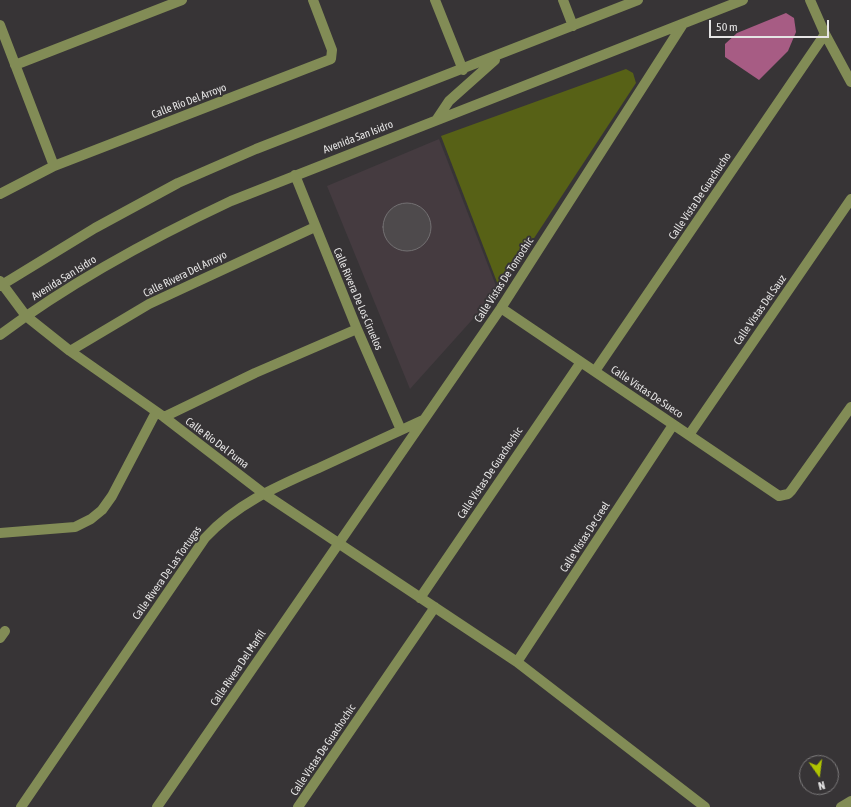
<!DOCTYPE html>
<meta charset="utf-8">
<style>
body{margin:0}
#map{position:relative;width:851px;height:807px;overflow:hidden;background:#373436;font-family:"Asap Condensed",sans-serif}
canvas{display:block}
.north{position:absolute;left:799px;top:755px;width:40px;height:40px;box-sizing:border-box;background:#373436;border:1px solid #7d7b7c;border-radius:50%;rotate:166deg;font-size:11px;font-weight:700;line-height:16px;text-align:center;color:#e6e5e5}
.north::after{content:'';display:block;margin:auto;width:14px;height:18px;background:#b0c501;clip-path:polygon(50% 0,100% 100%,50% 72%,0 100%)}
.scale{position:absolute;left:709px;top:20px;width:120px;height:18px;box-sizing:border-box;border:2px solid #e6e5e5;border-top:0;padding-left:5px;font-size:12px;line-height:14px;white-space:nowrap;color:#e6e5e5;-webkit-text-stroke:3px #373436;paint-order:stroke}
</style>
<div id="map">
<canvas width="851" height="807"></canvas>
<div class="north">N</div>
<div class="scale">50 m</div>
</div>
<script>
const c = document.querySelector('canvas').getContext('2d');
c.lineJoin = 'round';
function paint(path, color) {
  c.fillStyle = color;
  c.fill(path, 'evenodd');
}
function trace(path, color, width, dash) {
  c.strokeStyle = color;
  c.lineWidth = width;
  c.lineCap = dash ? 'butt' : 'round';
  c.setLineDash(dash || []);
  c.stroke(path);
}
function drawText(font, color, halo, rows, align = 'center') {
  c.font = font + ' "Asap Condensed",sans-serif';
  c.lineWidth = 4;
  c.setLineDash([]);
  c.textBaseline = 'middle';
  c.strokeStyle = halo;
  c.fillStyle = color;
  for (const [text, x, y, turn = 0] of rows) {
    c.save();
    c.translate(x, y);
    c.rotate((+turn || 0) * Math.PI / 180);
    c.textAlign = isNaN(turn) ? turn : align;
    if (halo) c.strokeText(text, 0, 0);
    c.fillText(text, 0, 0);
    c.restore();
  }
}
const built = new Path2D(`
 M439,139L498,291L410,389L327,186Z`);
const green = new Path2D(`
 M626,69L633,73L636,83L500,290L441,136Z`);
const water = new Path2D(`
 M786,13L794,18L796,32L788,51L759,80L725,57V44L737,33Z`);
const building = new Path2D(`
 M383 227a24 24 0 1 1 48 0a24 24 0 1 1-48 0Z`);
const minor = new Path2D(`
 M435,0L463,70
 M563,0L573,26
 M810,0L825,34L851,82
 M0,25L54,166
 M15,65L182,0
 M437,119L449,101L495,60
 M295,175L357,329L401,430
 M0,194L54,166L331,59L332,50L313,0
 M0,281L26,316L70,351L164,417L263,493L517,662L705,807
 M0,286L95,228L178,183L256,149L638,0
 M501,308L779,496L788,494L791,491L851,407
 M0,335C72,281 150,239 231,201L743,0
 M70,351L149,304L315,227
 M595,371L825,34
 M164,417L255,373L357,329
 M689,435L851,199
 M0,533L75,527L91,519L102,510L112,496L156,412
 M420,598L581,362
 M0,638L5,631
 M517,662L673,425
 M21,807L205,538C237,503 278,486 321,467C355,451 389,436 423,420
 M157,807L501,308L683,24
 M298,807L435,607
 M841,807L851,801`);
const streetNames = [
 ["Calle Río Del Arroyo",189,101,-21],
 ["Avenida San Isidro",358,137,-21],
 ["Calle Vista De Guachucho",700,196,-56],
 ["Calle Rivera Del Arroyo",185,274,-26],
 ["Avenida San Isidro",64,278,-32],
 ["Calle Vistas De Tomochic",504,280,-57],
 ["Calle Rivera De Los Ciruelos",358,299,67],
 ["Calle Vistas Del Sauz",760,310,-55],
 ["Calle Vistas De Sueco",647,392,34],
 ["Calle Río Del Puma",217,443,37],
 ["Calle Vistas De Guachochic",490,473,-56],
 ["Calle Vistas De Creel",585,537,-57],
 ["Calle Rivera De Las Tortugas",167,573,-55],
 ["Calle Rivera Del Marfil",238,668,-56],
 ["Calle Vistas De Guachochic",323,750,-56]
];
paint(built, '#453b40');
paint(green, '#576116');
paint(water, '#a75c84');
paint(building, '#4e4a4c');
trace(building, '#737072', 1);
trace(minor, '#828c56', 10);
drawText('11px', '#e6e5e5', '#373436', streetNames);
</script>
